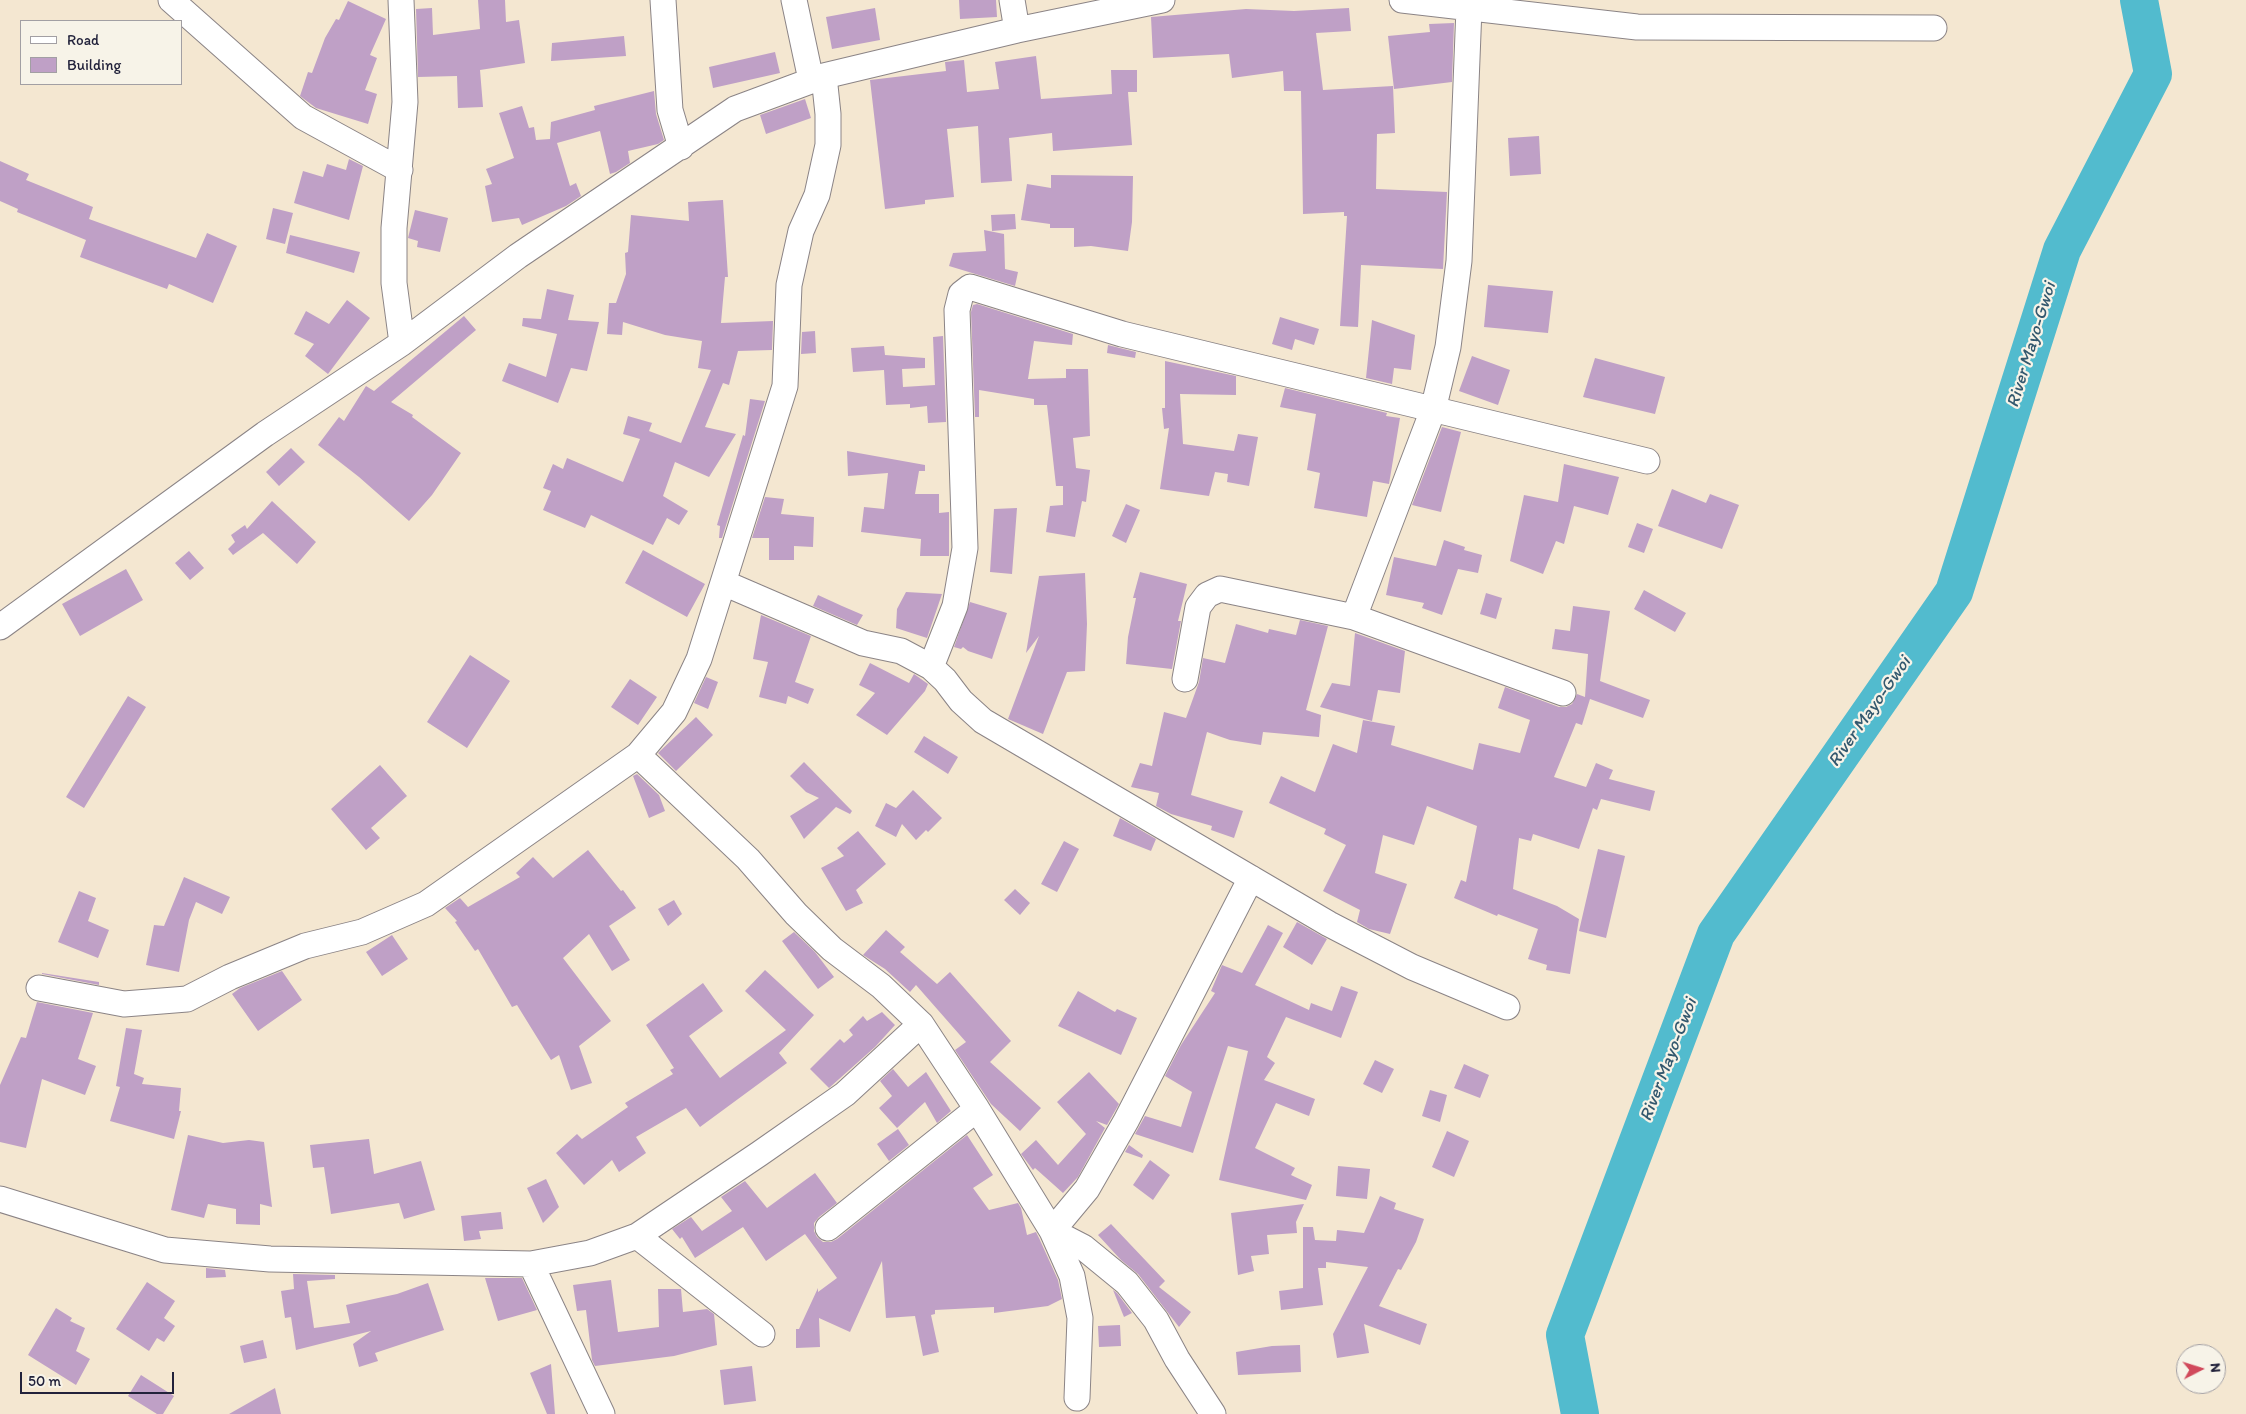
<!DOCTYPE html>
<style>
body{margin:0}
#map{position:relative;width:2246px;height:1414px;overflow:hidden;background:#f4e7d1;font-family:Itim,sans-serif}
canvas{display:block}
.legend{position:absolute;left:20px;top:20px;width:162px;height:65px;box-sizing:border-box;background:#f7f3e8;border:1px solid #a29fa3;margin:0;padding:6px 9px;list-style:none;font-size:15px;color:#22223b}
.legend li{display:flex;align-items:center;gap:10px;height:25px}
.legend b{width:25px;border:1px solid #a29fa3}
.north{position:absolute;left:2176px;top:1344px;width:50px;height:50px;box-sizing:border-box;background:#f7f3e8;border:1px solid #a29fa3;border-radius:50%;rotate:85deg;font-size:14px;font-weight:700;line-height:20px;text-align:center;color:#22223b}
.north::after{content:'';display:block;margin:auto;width:18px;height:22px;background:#d1495b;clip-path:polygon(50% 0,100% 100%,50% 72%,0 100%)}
.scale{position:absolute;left:20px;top:1372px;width:154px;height:22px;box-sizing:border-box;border:2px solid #22223b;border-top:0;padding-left:6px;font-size:15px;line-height:18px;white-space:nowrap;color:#22223b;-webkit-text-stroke:4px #f7f3e8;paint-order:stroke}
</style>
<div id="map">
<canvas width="2246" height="1414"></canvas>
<ul class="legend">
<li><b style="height:6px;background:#fff"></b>Road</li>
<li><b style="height:14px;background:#bfa0c6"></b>Building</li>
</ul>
<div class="north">N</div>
<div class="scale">50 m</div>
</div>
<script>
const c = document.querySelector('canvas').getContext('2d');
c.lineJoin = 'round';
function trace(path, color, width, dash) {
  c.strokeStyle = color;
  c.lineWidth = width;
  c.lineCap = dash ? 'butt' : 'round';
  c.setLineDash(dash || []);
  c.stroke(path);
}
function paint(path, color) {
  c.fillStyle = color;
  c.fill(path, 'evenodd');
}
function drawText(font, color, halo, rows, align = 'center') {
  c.font = font + ' Itim,sans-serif';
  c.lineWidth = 4.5;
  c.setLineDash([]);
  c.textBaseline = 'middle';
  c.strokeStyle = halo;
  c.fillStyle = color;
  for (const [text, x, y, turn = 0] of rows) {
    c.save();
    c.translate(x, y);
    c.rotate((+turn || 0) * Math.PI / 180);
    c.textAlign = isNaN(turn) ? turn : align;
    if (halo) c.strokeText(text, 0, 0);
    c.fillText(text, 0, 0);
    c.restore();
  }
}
const river = new Path2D(`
 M1580,1414L1565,1335L1716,934L1954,592L2062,250L2153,74L2139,0`);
const building = new Path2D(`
 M478,0H505L506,22L519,20L525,63L480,70L483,107L458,108L457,76L418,77L416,9L432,8L433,35L480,29Z
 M959,0H996L997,17L960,19Z
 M348,1L386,19L370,55L377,58L365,90L377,94L368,124L316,108L300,96L308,72L312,73L325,38L336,19L339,20Z
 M875,8L880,40L832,49L826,17Z
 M1349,8L1351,31L1316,33L1323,90L1393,86L1395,133L1377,134L1376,189L1447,192L1443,269L1361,265L1358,327L1340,326L1347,216H1344V212L1303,214L1301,91H1284L1283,71L1232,78L1229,54L1153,58L1151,17L1246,9L1294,11Z
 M1454,23L1452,82L1394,89L1388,36L1430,32L1429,24Z
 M624,36L626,56L551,61L552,43Z
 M775,52L780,73L713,88L709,67Z
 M1036,56L1041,99L1112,94L1111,70H1137V92H1128L1132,145L1053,151L1052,133L1009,138L1012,181L981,183L978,126L947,129L954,197L925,200V204L885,209L870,80L946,71L945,62L964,60L967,92L999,89L995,62Z
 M654,91L656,114L664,140L658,144L628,151L630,163L616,172L610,174L600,131L557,143L570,186L576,183L581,196L566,206L522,225L519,218L492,222L485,186L492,184L486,169L514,158L499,113L522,106L529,128L534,127L536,140L550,139L551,122L595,110L594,106Z
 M805,99L811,118L766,134L760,115Z
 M1539,136L1541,174L1510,176L1508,138Z
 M349,159L363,166L349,220L294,203L303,171L323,177L327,164L346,170Z
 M0,161L29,174L26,180L93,207L89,219L196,258L207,233L237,246L213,303L169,284L167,289L80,257L86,240L17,212L18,209L0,201Z
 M1051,175L1133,176L1132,222L1128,251L1091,246L1074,247V228H1050V224L1021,220L1027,184L1051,188Z
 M723,200L728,277H725L721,323L773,321L772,350L738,351L729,385L723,383L705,427L736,434L709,477L675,462L663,496L688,511L679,525L667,518L653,545L591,515L585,528L543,510L551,491L543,488L553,464L563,469L567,458L623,482L640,439L623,434L628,416L652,423L649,431L681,443L711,370L698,368L702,341L665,335L623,322L622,335L607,334L609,303H616L626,274L625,253L628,252L631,215L689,221L688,202Z
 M273,208L293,213L285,244L266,239Z
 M415,210L448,218L440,252L417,247L418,241L408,238Z
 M1015,214L1016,229L992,231L991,215Z
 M984,230L1004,234L1005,269L1018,272L1015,286L949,266L953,253L986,251Z
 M290,235L360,252L354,273L286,253Z
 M1488,285L1553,291L1548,333L1484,327Z
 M547,289L574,295L568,320L599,322L587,371L571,368L558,403L502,381L509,363L546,377L557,334L522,326L523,318L541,319Z
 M347,300L370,318L328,374L305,356L314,344L294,334L306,311L329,324Z
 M977,304L1073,334L1072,345L1034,341L1028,379L1066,378V369H1088L1090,436L1073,438L1076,468L1090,470L1086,502L1082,501L1075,537L1046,532L1050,506L1063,505V486H1056L1047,405H1034V399L979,390V417H975L971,312L973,305Z
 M464,316L476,330L391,402L413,415L412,417L461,453L432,495L409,521L359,477L318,445L339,417L344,421L366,386L374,391Z
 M1280,317L1319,329L1314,345L1295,339L1292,350L1272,344Z
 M1372,320L1415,335L1411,370L1394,368L1392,384L1366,378Z
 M815,331L816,353L801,354L802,332Z
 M943,336L946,422L928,423L927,406L910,408V404L886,405L884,370L853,372L851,348L884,346L885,355L925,358V368L902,369L903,387L935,385L933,337Z
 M1108,345L1136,352L1135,358L1107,353Z
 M1472,356L1510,370L1498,405L1459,391Z
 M1595,358L1665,377L1655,414L1583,397Z
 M1165,361L1236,376V395L1180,394L1183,444L1234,451L1238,434L1258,437L1249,486L1227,482L1228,474L1215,472L1209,496L1160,489L1169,428L1164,429L1162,408H1165Z
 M1285,388L1387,413L1386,416L1400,418L1389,484L1373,481L1367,517L1314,508L1320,473L1307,470L1316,414L1280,407Z
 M750,399L765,401L722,538H719L720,526L717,525L743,435L745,436Z
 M1442,427L1461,432L1441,512L1412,505Z
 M291,448L305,462L279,486L266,472Z
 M847,451L925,465V471H919L915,494H939V513L949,512V556H920L921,539L861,532L864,507L884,509L888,473L848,476Z
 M1564,464L1619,477L1608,515L1574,506L1564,544L1556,541L1543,574L1510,561L1524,495L1558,502Z
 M1672,489L1706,503L1710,494L1739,505L1722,549L1658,526Z
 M765,497L784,499L781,514L814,517L813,547L794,546V560H769V538H752Z
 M272,501L316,542L297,564L263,533L233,555L228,549L235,542L231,535L245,525L247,529Z
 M1126,504L1140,510L1126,543L1112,536Z
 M1017,508L1012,574L990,572L994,509Z
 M1637,523L1653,529L1644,553L1628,547Z
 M1444,540L1465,547L1464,550L1482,555L1478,573L1458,569L1442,615L1422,608L1424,603L1386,595L1394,557L1436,566Z
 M643,550L705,584L687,617L625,583Z
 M189,551L204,568L190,580L175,563Z
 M126,569L143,600L80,636L62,604Z
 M1140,572L1187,584L1178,621H1181L1172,669L1126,664L1128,637L1136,598H1133Z
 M1085,573L1087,624L1085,671L1067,672L1043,734L1008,719L1039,636L1026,653L1039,576Z
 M1644,590L1686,613L1675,632L1634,609Z
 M906,592L942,594L927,638L896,628L897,609Z
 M1486,593L1502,598L1496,619L1480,614Z
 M818,595L842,606L863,615L857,625L813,606Z
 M970,602L1007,613L992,659L968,651L963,647L961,649L954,647Z
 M1573,606L1610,611L1600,681L1650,700L1643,718L1590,699L1582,725L1576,723L1554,777L1586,787L1596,763L1613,770L1609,779L1655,791L1650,811L1601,799L1597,810L1593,808L1579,849L1533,834L1531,841L1519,838L1513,889L1557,906L1579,919L1570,974L1546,970L1547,965L1528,959L1538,929L1498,914L1497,916L1454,898L1461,880L1466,882L1477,826L1427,806L1414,845L1383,835L1375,873L1407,884L1390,934L1369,929L1357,922L1360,910L1323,891L1346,845L1324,834L1326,829L1269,803L1281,776L1315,792L1333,744L1357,753L1363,720L1395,726L1391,745L1473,770L1479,743L1520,753L1530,720L1498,708L1505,687L1559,707H1566L1572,704L1577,694L1585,697L1588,654L1552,649L1555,629L1570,631Z
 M761,615L811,636L795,682L814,689L808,704L788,696L786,704L759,697L768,662L753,659Z
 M1300,620L1328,626L1306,710L1321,715L1319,737L1263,732L1261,745L1230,740L1207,732L1191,795L1243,811L1234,838L1211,830L1212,826L1171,814L1156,806L1159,793L1131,787L1140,763L1152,766L1164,712L1186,718L1199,682L1203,658L1225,663L1236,624L1268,633L1269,629L1296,635Z
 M1355,633L1405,651L1400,693L1378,690L1372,721L1320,707L1332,683L1350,686Z
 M470,655L510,681L467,748L427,722Z
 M870,663L909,683L914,674L928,684L925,691L887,735L856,715L875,693L859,685Z
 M706,677L718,682L708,709L694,703Z
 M630,679L657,697L638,725L611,707Z
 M128,696L146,707L84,808L66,797Z
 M696,717L713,735L676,771L658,753Z
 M924,736L958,757L948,774L914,752Z
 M804,762L852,811L850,814L836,807L804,839L790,816L819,798L806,792L790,776Z
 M380,765L407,796L371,828L380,838L366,850L331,809Z
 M637,774L659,795L665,811L649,818L633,776Z
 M913,790L942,818L928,832L926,830L916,840L902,824L896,837L875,826L886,803L896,808Z
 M1120,818L1156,839L1151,851L1113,836Z
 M858,831L886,864L856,890L863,903L846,911L821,868L844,856L837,848Z
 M1064,841L1079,849L1057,892L1041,884Z
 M1598,849L1625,856L1606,938L1579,931Z
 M588,850L621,891L623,890L636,908L609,926L630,960L612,971L589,934L563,958L611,1021L579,1046L592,1083L571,1090L559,1055L551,1060L517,1005L512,1007L478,949L475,951L455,922L457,921L445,908L460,898L468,907L520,877L516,873L533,857L553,878Z
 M184,877L230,897L222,914L196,902L189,920L179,972L146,965L154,925L164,926Z
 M1015,889L1030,903L1020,915L1004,900Z
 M79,891L96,898L88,921L109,930L98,958L58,942Z
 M674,900L682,914L668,926L658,909Z
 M1297,922L1327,939L1312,965L1283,947Z
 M1268,925L1283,933L1255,985L1309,1010L1311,1003L1332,1011L1341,986L1358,992L1341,1038L1286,1017L1267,1057L1275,1063L1264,1080L1315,1099L1309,1116L1276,1103L1255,1148L1295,1168L1291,1175L1312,1185L1306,1200L1219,1180L1248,1051L1228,1046L1193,1153L1135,1134L1145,1116L1181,1127L1192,1092L1165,1076L1181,1045L1215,993L1211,991L1222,965L1242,973Z
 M886,930L905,947L900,952L937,984L950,972L1011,1041L990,1062L1041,1108L1020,1131L991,1104L955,1050L966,1042L916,985L910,992L885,969L863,955Z
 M794,932L815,952L834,977L818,989L782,941Z
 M392,935L408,959L382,976L366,952Z
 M765,970L814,1015L779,1053L787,1063L700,1127L686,1108L636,1137L646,1153L619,1172L612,1160L584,1185L556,1153L577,1134L582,1139L628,1107L625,1103L673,1074L670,1070L674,1068L646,1025L703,983L723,1011L689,1036L720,1078L786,1030L745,991Z
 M282,971L302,1000L258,1031L232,994L240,988Z
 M42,973L99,982V985L42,974Z
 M1078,991L1115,1012L1117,1009L1137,1018L1121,1055L1058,1026Z
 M37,1002L93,1013L78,1059L96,1066L85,1095L42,1079L26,1148L0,1142V1085L21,1037L26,1038Z
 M882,1012L895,1025L875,1047L829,1088L810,1069L840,1039L844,1043L853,1035L849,1030L863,1016L867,1021Z
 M126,1028L142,1030L134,1074L144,1078L142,1084L181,1088L179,1111H181L174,1139L110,1121L120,1087L116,1086Z
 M1375,1060L1394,1069L1382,1093L1363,1084Z
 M1464,1064L1489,1075L1480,1098L1454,1088Z
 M893,1069L908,1087L926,1072L951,1111L937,1123L925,1102L897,1128L879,1108L892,1096L880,1081Z
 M1089,1072L1119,1104L1107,1125L1096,1121L1105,1128L1078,1177L1063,1193L1035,1168L1033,1170L1021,1154L1036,1140L1058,1165L1086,1134L1057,1102Z
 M1430,1090L1447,1095L1440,1122L1422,1116Z
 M898,1129L909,1145L889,1161L877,1144Z
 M1447,1131L1469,1141L1454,1177L1432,1167Z
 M188,1135L223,1143L249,1140L264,1142L272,1207L260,1204V1225L236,1224V1209L208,1204L204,1218L171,1210Z
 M967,1135L993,1175L973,1188L989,1210L1018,1203L1021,1208L1027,1235L1036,1232L1039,1238L1058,1280L1062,1299L1048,1306L994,1313V1307L935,1310V1314L931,1315L939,1352L923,1356L915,1316L886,1318L882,1261L850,1332L819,1318L820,1347L796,1348V1329H799L818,1288V1292L837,1278L805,1234L766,1261L743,1227L695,1258L682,1237L680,1239L672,1229L691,1217L702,1231L732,1211L721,1197L745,1181L767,1208L815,1173L837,1203L819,1217L814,1223V1231L817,1237L823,1242H831L837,1239Z
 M369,1139L374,1174L421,1161L435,1210L404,1219L399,1203L331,1214L324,1167L313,1168L310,1145Z
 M1129,1145L1143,1155L1142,1158L1125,1152Z
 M1150,1160L1170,1175L1153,1200L1133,1185Z
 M1338,1166L1370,1169L1367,1199L1336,1196Z
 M546,1179L559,1207L543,1223L527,1188Z
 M1380,1196L1396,1203L1394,1209L1424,1219L1416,1242L1401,1270L1398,1269L1379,1306L1427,1324L1420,1345L1364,1324L1369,1353L1337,1358L1333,1334L1368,1267L1326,1262V1268H1318L1323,1305L1281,1310L1279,1291L1303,1288V1227H1313L1315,1240L1336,1241L1337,1230L1364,1233Z
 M1304,1204L1296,1222L1297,1233L1267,1235L1269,1254L1251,1256L1254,1271L1238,1275L1231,1213Z
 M501,1212L503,1229L479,1231L481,1239L464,1241L461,1216Z
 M1111,1224L1165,1281L1159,1287L1191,1312L1179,1327L1138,1274L1121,1260L1098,1235Z
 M206,1268L225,1270L226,1277L206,1278Z
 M293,1274L335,1275V1279L307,1281L314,1328L350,1323L346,1305L397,1294L428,1283L444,1330L375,1353L378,1361L359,1367L353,1344L371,1331L296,1350L291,1317L285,1318L281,1291L294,1289Z
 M485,1278H522L537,1310L498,1321Z
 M611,1280L618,1332L659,1327L658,1289H681L683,1312L707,1309L714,1314L717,1345L674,1356L595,1366L592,1360L586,1310L577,1311L573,1285Z
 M147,1282L175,1301L164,1318L175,1326L164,1342L157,1338L149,1351L116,1329Z
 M1113,1290L1117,1293L1132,1313L1124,1317Z
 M56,1308L72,1318L70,1321L85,1328L76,1351L90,1359L76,1385L28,1355Z
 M1120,1325L1121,1346L1099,1347L1098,1326Z
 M263,1340L267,1358L244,1363L240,1346Z
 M1300,1345L1301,1372L1238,1375L1236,1352L1272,1346Z
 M551,1364L555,1414H547L530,1373Z
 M752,1366L756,1401L724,1405L720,1370Z
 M141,1375L174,1396L163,1414H157L128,1396Z
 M275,1388L281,1414H229Z`);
const street = new Path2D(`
 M171,0L303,117L400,170
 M401,0L405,102L394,228V283L402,343
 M663,0L670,110L681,147
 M794,0L811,80
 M1012,0L1017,30
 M1402,0L1637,27L1934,28
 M724,583L863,643L901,651L931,667L945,680L961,701L983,721L1329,924L1412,967L1507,1007
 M1354,617L1433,410L1448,347L1459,261L1469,8
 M0,627L265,434L402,343L518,256L735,109L824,76L1017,30L1162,0
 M931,667L955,606L965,548L957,310L961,294L970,287L1122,334L1647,461
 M1185,679L1198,607L1207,595L1220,589L1354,617L1563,693
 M638,755L748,859L796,914L832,949L881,986L921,1024L977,1109L1052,1231L1072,1276L1080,1318L1077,1398
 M39,988L124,1004L187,999L230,977L305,946L362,932L426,904L638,755L674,712L699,659L785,386L789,285L801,231L817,195L828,145V114L824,76
 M0,1199L165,1250L270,1259L531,1264L590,1253L637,1236L759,1154L845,1094L921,1024
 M828,1228L977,1109
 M1052,1231L1087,1189L1126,1121L1251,878
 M1052,1231L1083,1247L1127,1283L1156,1320L1177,1359L1213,1414
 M637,1236L762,1334
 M531,1264L602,1414`);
const waterNames = [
 ["River Mayo-Gwoi",2032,345,-73],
 ["River Mayo-Gwoi",1870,712,-55],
 ["River Mayo-Gwoi",1669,1060,-69]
];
trace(river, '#52bbce', 38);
paint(building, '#bfa0c6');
trace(street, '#8b8486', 27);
trace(street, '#fff', 25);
drawText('italic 18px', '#33586e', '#f7f3e8', waterNames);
</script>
